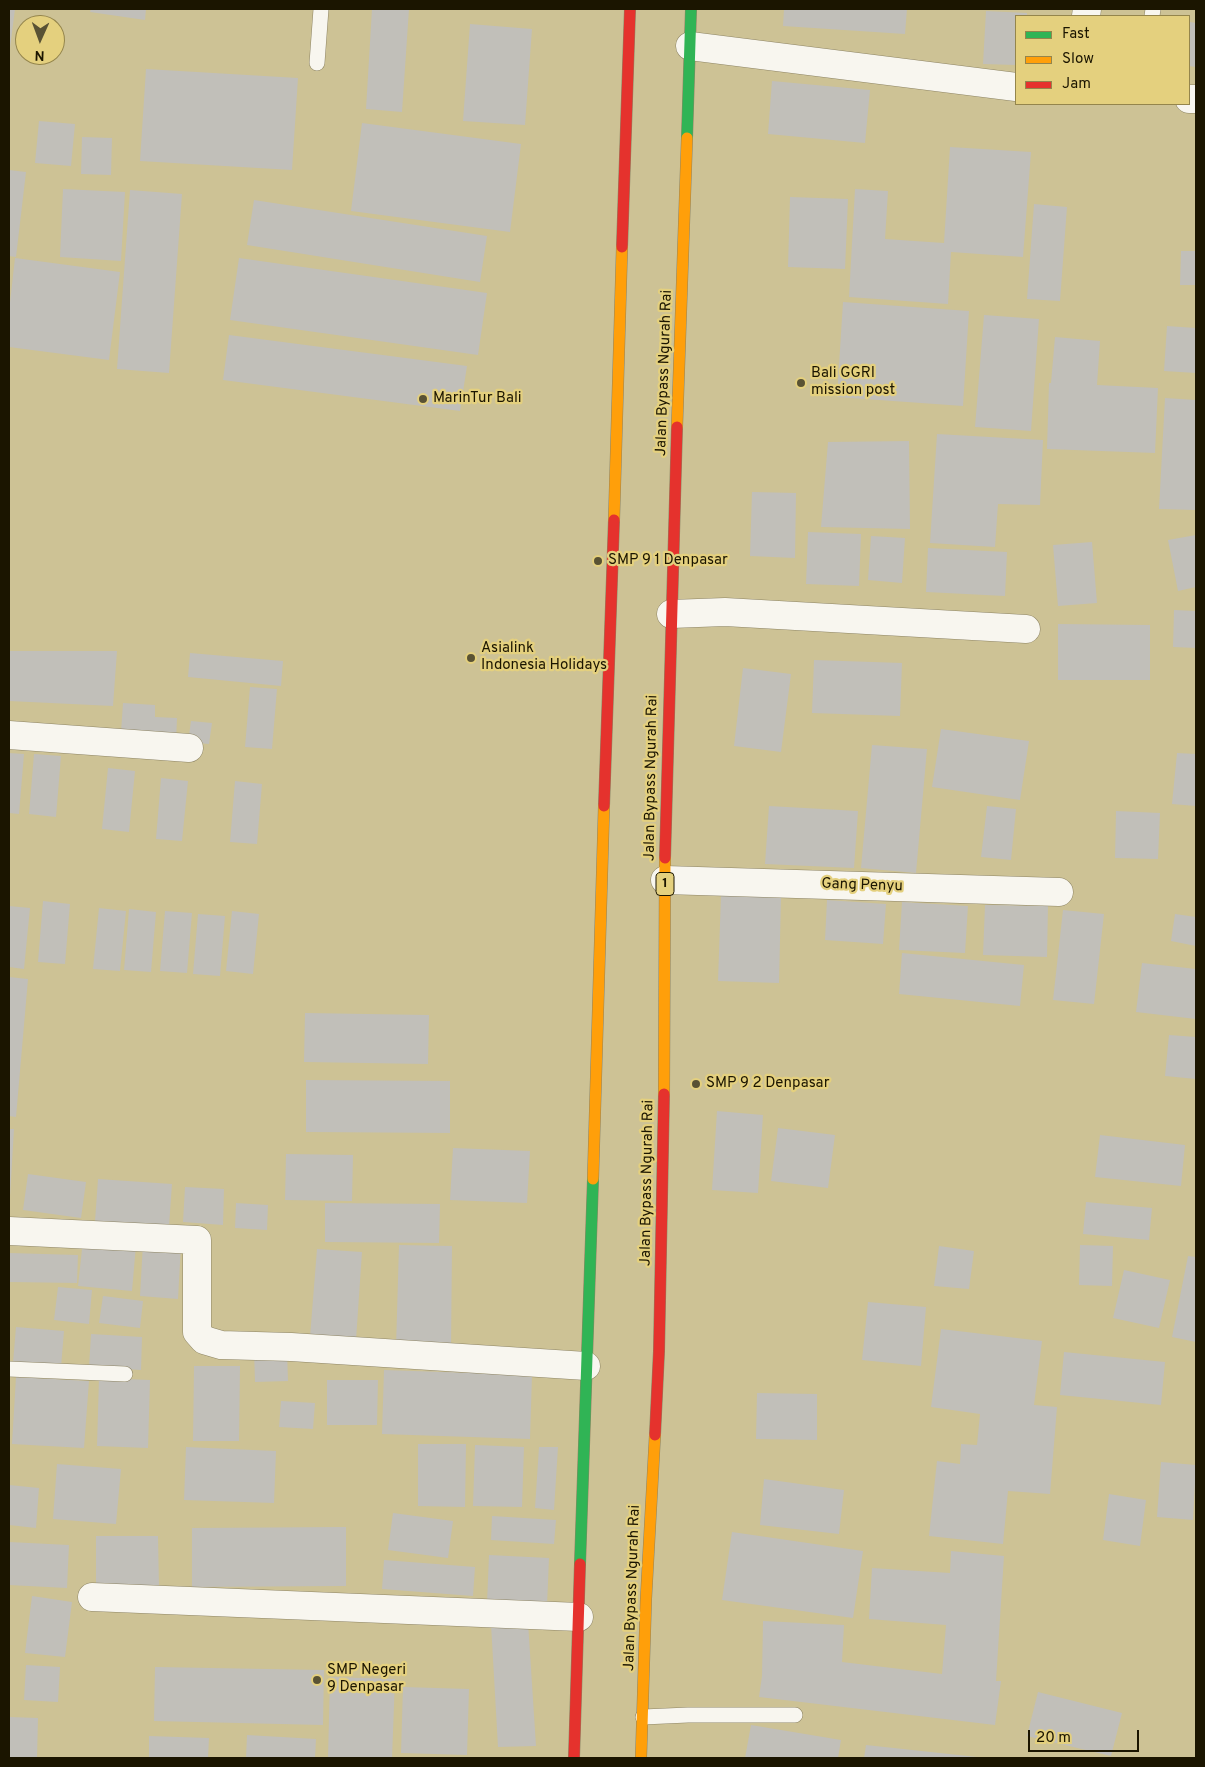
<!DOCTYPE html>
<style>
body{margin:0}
#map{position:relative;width:1205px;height:1767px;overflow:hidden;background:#cdc295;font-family:Overpass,sans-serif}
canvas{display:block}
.frame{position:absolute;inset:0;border:10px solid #1b1500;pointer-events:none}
.legend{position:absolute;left:1015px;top:15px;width:175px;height:90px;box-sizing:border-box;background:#e4d07e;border:1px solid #94854c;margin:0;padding:6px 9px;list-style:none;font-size:15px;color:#1b1500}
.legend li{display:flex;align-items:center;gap:10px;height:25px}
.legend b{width:25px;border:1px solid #94854c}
.north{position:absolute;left:15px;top:15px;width:50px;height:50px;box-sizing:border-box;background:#e4d07e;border:1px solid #94854c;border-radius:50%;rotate:182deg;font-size:14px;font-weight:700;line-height:20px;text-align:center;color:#1b1500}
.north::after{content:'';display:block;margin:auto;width:18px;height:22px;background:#595234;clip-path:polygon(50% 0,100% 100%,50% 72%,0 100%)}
.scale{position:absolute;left:1028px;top:1730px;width:111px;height:22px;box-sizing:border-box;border:2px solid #1b1500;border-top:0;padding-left:6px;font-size:15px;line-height:18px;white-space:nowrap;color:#1b1500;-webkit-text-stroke:4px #e4d07e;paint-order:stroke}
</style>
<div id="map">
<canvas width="1205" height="1767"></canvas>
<div class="frame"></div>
<ul class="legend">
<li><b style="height:6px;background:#30b455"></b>Fast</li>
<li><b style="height:6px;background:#ff9f0a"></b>Slow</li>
<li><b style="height:6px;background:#e5322d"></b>Jam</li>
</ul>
<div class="north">N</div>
<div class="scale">20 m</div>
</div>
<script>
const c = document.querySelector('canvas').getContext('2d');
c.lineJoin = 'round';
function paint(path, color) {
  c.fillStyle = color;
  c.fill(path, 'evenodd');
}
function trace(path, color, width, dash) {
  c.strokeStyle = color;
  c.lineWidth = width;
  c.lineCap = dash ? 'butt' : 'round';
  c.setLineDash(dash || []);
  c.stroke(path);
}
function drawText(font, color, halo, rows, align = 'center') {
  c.font = font + ' Overpass,sans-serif';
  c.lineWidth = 4.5;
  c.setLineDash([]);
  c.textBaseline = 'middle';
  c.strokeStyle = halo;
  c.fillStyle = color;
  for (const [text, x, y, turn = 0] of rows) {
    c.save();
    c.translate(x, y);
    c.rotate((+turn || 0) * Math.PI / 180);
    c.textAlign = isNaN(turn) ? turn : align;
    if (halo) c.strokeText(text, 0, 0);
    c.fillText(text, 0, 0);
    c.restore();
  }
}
const building = new Path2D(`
 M9,9H15L10,48H9Z
 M91,9H146L145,20L90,12Z
 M372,9H409L402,112L366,109Z
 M784,9H907L905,34L783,26Z
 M986,11L1027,13V16H1016V65L983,64Z
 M1190,22L1196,23V67L1189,66Z
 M470,24L532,29L525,125L463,121Z
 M146,69L298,78L292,170L140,161Z
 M772,81L870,90L865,143L768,134Z
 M39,121L75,124L71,166L35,163Z
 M362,123L521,144L510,232L351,211Z
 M82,137L112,138L111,175L81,174Z
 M950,147L1031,152L1023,257L951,252L948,304L849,297L855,189L888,191L885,239L944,243Z
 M9,170L26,172L16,257L9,256Z
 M63,189L125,192L121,261L60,257Z
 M130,190L182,194L169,373L117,369Z
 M790,197L848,199L845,269L788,267Z
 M254,200L487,236L480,282L247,245Z
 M1034,204L1067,207L1060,301L1027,299Z
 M1181,251H1196V285H1180Z
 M15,258L120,272L109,360L9,347V311Z
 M239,258L487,293L478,355L230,320Z
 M843,302L969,311L963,406L837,397Z
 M984,315L1039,319L1031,431L975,427Z
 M1167,326L1196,328V373L1164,371Z
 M229,335L467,366L460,411L223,380Z
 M1055,337L1100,341L1097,385L1158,388L1155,453L1047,449L1049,383H1051Z
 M1165,398L1196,400V510L1159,509Z
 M937,434L1043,440L1040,505L998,504L995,547L930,543Z
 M909,441L910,529L821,527L828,442Z
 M752,492L796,493L795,558L750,556Z
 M808,532L861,534L859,586L806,584Z
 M1196,535V587L1178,591L1168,540Z
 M871,536L905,538L902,583L868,580Z
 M1092,542L1097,603L1058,606L1053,545Z
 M928,548L1007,552L1005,596L926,592Z
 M1174,610L1196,611V648L1173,647Z
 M1058,624L1150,625V680H1058Z
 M9,651H117L113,706L9,701Z
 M190,653L283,661L281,686L188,677Z
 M814,660L902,663L900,716L812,713Z
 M743,668L791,674L781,752L734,746Z
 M250,687L277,689L272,749L245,747Z
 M123,703L155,705V717L177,718L176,742L121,732Z
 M191,721L212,723L209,744L188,742Z
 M941,729L1029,741L1020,800L932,787Z
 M872,745L927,749L916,873L861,868Z
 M9,753L24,754L19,814L9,813Z
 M1177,753L1196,754V806L1172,804Z
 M34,754L61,756L56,817L29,814Z
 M108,768L135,771L129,832L102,829Z
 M161,778L188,781L182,841L156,839Z
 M235,781L262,784L257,844L230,842Z
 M769,806L858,811L854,868L765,864Z
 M987,806L1016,809L1011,860L981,857Z
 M1116,811L1160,813L1158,859L1115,858Z
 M721,895L781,897L779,983L718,981Z
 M827,900L886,904L883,944L825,940Z
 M43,901L70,904L65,964L38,962Z
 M902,902L968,906L965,953L899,950Z
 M985,905L1048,906L1047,957L983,955Z
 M9,906L30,908L24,969L9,967Z
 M99,908L126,911L120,971L93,969Z
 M129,909L156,912L151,972L124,970Z
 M1063,910L1104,914L1094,1004L1053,1000Z
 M165,911L192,913L187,973L160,971Z
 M232,911L259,914L253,974L226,971Z
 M198,914L225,916L220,976L193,974Z
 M1175,914L1196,917V946L1171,941Z
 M902,953L1024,965L1020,1006L899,994Z
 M1142,963L1196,969V1019L1136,1012Z
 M9,977L28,979L16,1117L9,1116Z
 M305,1013L429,1015L428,1064L304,1062Z
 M1169,1035L1196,1037V1079L1165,1076Z
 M306,1080L450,1081V1133L306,1132Z
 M717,1111L763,1115L758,1193L712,1190Z
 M778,1128L835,1135L828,1188L771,1181Z
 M9,1129H14L10,1196H9Z
 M1100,1135L1185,1145L1181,1186L1095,1177Z
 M453,1148L530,1151L527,1203L450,1200Z
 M286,1154L353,1155L352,1201L285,1200Z
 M28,1174L86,1182L81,1218L23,1210Z
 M98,1179L172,1184L169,1226L95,1221Z
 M185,1187L224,1189L223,1225L183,1222Z
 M1086,1202L1152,1208L1149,1240L1083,1234Z
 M236,1203L268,1205L267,1230L235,1228Z
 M325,1203L440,1204L439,1243L325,1242Z
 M83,1240L136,1245L132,1291L78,1286Z
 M143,1243L181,1245L178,1299L140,1296Z
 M399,1245L452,1246L451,1348L396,1347Z
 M1080,1245L1113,1246L1112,1286L1079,1285Z
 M939,1246L974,1251L969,1289L934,1286Z
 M317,1249L362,1252L356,1340L310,1337Z
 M9,1253L78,1255L77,1283L9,1282Z
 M1188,1256L1196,1257V1342L1172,1337Z
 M1124,1270L1170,1280L1159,1328L1113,1318Z
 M58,1287L92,1290L89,1324L54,1320Z
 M103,1296L143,1301L140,1328L99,1323Z
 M868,1302L926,1307L921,1366L862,1360Z
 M16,1327L64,1331L61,1367L13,1363Z
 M941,1329L1042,1341L1034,1405L1057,1407L1050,1494L1008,1491L1003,1544L929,1536L937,1461L960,1464L961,1444L977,1445L980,1414L931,1407Z
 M91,1334L142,1337L141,1370L89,1367Z
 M287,1350L288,1381L255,1382L254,1351Z
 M1064,1352L1165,1362L1161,1405L1060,1395Z
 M194,1366H240L239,1441H193Z
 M384,1370L532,1375L530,1439L382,1434Z
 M16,1377L89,1381L84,1448L12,1444Z
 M99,1378L150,1380L148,1448L97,1446Z
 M327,1380H378L377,1425H327Z
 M757,1393L817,1394V1440L756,1439Z
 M281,1401L315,1403L313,1429L279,1427Z
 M418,1444H466L465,1507L418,1506Z
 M475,1445L524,1447L522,1507L473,1506Z
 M186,1447L276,1451L274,1503L184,1500Z
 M539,1447H558L554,1510L535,1508Z
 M1161,1462L1196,1465L1193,1520L1157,1517Z
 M57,1464L121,1469L116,1524L53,1519Z
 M764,1479L844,1490L839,1534L760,1525Z
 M9,1485L39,1488L36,1528L9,1525Z
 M1109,1494L1146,1500L1140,1546L1103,1540Z
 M393,1513L453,1521L448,1558L388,1550Z
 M492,1516L556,1520L554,1544L491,1540Z
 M346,1527V1586L192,1587V1528Z
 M732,1532L863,1551L853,1618L722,1600Z
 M96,1536H158L159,1587H96Z
 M9,1542L69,1545L67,1588L9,1585Z
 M951,1551L1004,1556L996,1681H1001L995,1725L759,1697L762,1676L763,1621L844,1625L842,1662L942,1674L946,1625L869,1619L872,1568L950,1573Z
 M489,1555L549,1558L547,1606L487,1603Z
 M384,1560L475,1567L473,1596L382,1589Z
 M32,1596L72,1602L65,1657L25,1653Z
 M528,1622L536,1746L498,1747L491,1624Z
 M26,1665L60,1667L58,1702L24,1700Z
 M155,1667L324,1670L323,1725L154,1721Z
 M330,1677L395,1679L392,1758H328Z
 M403,1687L469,1689L467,1755L401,1753Z
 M1038,1692L1122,1713L1111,1756L1027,1736Z
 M9,1717L38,1718L37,1758H9Z
 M751,1725L841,1740L838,1758H745Z
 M247,1735L316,1739L315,1758H246Z
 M149,1736L209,1738L208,1758H149Z
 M866,1745L977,1757V1758H864Z`);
const lane = new Path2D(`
 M1152,16L1153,9
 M317,63L321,9
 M9,1369L125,1374
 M643,1717L688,1715H795`);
const street = new Path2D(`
 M1086,16L1087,9
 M690,46L1016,87
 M1189,99H1196
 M671,614L725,612L1026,629
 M9,735L189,748
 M665,880L1059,892
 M9,1231L197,1240V1332L204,1340L221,1345L291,1347L586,1366
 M92,1597L579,1617`);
const fast = new Path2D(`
 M687,138L691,9
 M580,1564L593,1179`);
const slow = new Path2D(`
 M677,427L687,138
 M614,520L622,247
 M664,1094L665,858
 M593,1179L604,806
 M641,1758L646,1599L655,1435`);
const jam = new Path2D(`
 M622,247L630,9
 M604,806L614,520
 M665,858L677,427
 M655,1435L659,1351L664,1094
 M574,1758L580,1564`);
const markers = [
 [801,383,5,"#595234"],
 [423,399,5,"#595234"],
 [598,561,5,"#595234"],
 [471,658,5,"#595234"],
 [696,1084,5,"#595234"],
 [317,1680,5,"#595234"]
];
const shields = [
 [665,884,18]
];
const shieldNames = [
 ["1",665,884]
];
const streetNames = [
 ["Jalan Bypass Ngurah Rai",665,373,-88],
 ["Jalan Bypass Ngurah Rai",652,778,-89],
 ["Gang Penyu",862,886,2],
 ["Jalan Bypass Ngurah Rai",648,1183,-89],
 ["Jalan Bypass Ngurah Rai",633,1588,-88]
];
const poiNames = [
 ["Bali GGRI",811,374],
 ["mission post",811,391],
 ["MarinTur Bali",433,399],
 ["SMP 9 1 Denpasar",608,561],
 ["Asialink",481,649],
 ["Indonesia Holidays",481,666],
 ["SMP 9 2 Denpasar",706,1084],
 ["SMP Negeri",327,1671],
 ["9 Denpasar",327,1688]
];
paint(building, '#c1bfb9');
trace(lane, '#8d8464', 16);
trace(street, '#8d8464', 29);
trace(fast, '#8d8464', 12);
trace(slow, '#8d8464', 12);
trace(jam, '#8d8464', 12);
trace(lane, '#f8f6ef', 15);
trace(street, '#f8f6ef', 28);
trace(fast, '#30b455', 11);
trace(slow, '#ff9f0a', 11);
trace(jam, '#e5322d', 11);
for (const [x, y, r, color] of markers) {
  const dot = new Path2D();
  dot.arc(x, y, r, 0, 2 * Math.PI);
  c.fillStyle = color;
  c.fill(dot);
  trace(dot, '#e4d07e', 2);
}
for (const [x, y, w] of shields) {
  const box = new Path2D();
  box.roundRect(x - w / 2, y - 11.5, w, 23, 4);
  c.fillStyle = '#e4d07e';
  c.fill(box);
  trace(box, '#1b1500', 1);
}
drawText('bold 14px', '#1b1500', null, shieldNames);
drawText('15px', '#1b1500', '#e4d07e', streetNames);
drawText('15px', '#1b1500', '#e4d07e', poiNames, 'left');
</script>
